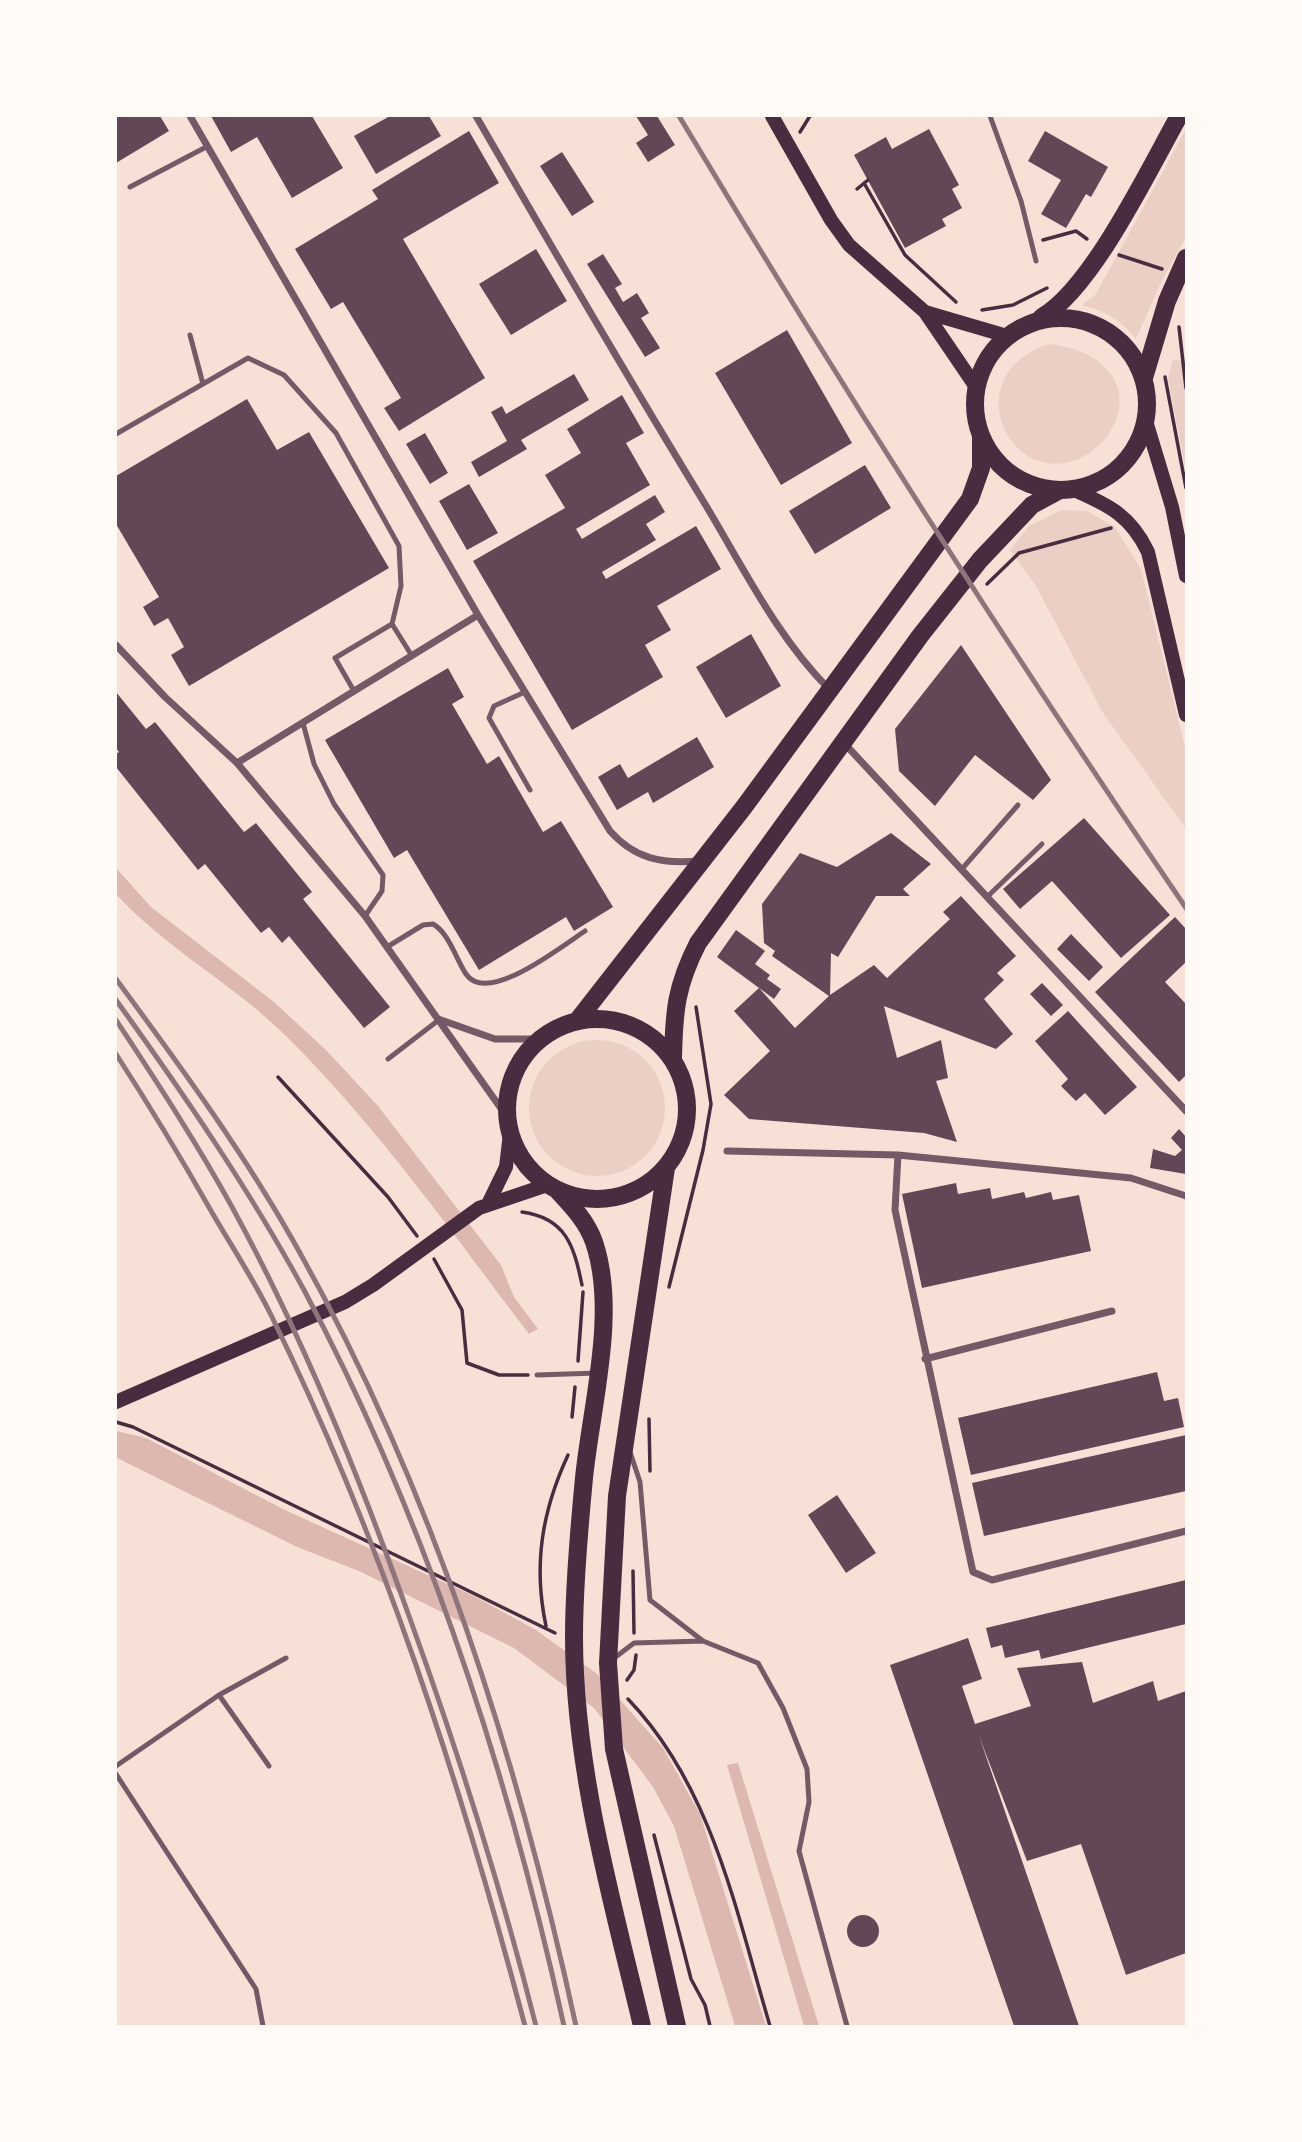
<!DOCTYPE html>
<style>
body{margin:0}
#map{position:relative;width:1302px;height:2142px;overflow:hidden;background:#f7e1d7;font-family:"Public Sans",sans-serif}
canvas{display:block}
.frame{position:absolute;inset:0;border:117px solid #fffaf5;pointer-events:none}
</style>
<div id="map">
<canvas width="1302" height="2142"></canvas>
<div class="frame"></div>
</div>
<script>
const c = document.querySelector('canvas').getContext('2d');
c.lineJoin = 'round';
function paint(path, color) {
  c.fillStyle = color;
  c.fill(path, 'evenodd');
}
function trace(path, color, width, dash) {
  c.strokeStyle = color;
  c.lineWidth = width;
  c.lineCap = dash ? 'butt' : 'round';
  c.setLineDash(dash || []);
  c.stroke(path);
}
const green = new Path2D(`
 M1186,129V237L1161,282L1136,339C1121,320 1105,311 1082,305L1096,294Z
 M1048,344C1096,347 1140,383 1110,432C1104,442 1092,452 1082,457C1011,493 954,376 1048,344Z
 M1173,359L1186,362V471L1168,378Z
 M1061,510L1087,511L1114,526L1141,569L1186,751V829L1103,713L1036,586L1010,550L1029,526Z
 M529 1108a68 68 0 1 1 136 0a68 68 0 1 1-136 0Z`);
const water = new Path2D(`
 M116,868L151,907L274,1002L327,1051L378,1106L501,1265L514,1297L538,1329L529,1334C452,1233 378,1127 287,1037C234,984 166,949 116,894Z
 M116,1431L146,1438L287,1511L474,1596L536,1630L597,1674L663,1748L700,1814L766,2026H735L674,1826L653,1787L594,1708L514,1648L359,1571L297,1547L117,1458Z
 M738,1763L819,2026H804L727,1765Z`);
const building = new Path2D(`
 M116,116H160L169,131L116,163Z
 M211,116H312L343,168L292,198L257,137L231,152Z
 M390,116H429L441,136L376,174L354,136Z
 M636,116H657L675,145L648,162L636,143L648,135Z
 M929,129L959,185L952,189L962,208L942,219L946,226L905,248L854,155L886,137L892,149Z
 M469,131L499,183L403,239L485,378L399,431L384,408L401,398L343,302L331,309L295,249L378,199L372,190Z
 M1045,131L1108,167L1091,197L1086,194L1066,228L1041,214L1061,180L1028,161Z
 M562,152L594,202L572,216L540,166Z
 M536,249L567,301L511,335L479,284Z
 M603,254L622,284L615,288L623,302L637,293L649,313L641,318L660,348L645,357L587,264Z
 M787,330L852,443L781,485L715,373Z
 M574,374L589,400L521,440L527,449L479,477L471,462L507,441L491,412L502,406L506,414Z
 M622,395L644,433L626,443L650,485L576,529L582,539L655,495L665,512L646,524L656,540L602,572L606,579L696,526L721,569L657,606L671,630L645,645L663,677L572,730L473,561L565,508L545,475L581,453L567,429Z
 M247,399L277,450L309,432L389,568L189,686L171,655L184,647L168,618L154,626L143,607L159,597L116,524V476Z
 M425,433L448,473L430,484L406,444Z
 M865,465L891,508L815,554L789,511Z
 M469,484L498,533L467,550L439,501Z
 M751,634L781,686L726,718L696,667Z
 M961,645L1051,780L1033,800L975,755L935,806L899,771L895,729Z
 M448,668L464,697L452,704L487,764L499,756L543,832L561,821L613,907L574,931L566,917L479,970L407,850L394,858L325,740Z
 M116,692L146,729L155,722L244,832L256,823L312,892L303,899L390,1007L364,1028L289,936L282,943L269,927L261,933L205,864L198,870L116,767V754L119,752L116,748Z
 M697,737L714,767L653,803L648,792L617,810L598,777L620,764L628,778Z
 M1084,818L1170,915L1121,958L1052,881L1020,909L1003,889Z
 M891,833L931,864L903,889L910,896H876L838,957L831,953L830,995L874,965L887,978L950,919L943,912L961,896L1016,956L997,973L1004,980L984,999L1013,1034L996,1049L884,1006L897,1058L941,1040L948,1078L936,1081L957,1142L924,1133L749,1119L724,1095L770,1051L734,1011L759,988L795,1028L829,996L772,956L775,951L764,943L762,904L800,853L837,867Z
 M1175,917L1186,929V962L1165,982L1186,1004V1075L1179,1082L1095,992Z
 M736,930L765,951L755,964L770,975L767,979L781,989L774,999L717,957Z
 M1071,934L1103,967L1089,981L1057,949Z
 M1042,983L1063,1005L1051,1016L1030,994Z
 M1068,1011L1137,1087L1105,1115L1085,1093L1076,1101L1061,1086L1068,1079L1035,1041Z
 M1179,1129L1186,1137V1174L1150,1168L1153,1149L1175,1156L1182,1150L1171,1138Z
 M956,1183L958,1194L990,1188L992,1199L1024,1192L1026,1198L1051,1192L1053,1200L1079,1195L1091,1251L922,1288L902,1194Z
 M1157,1372L1164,1401L1178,1398L1184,1427L971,1475L958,1418Z
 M1186,1435V1491L984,1536L972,1483Z
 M837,1495L876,1553L846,1573L808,1515Z
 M1186,1580V1624L1041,1659L1039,1650L1005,1658L1002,1645L991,1648L986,1628Z
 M968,1638L982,1679L962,1686L975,1724L1031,1706L1017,1668L1082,1662L1093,1703L1153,1681L1158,1701L1186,1691V1953L1126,1975L1081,1844L1027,1861L979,1736L1079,2026H1014L890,1665Z
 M847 1931a16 16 0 1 1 32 0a16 16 0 1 1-32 0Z`);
const path = new Path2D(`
 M800,132L810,116
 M864,183L905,255L956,302
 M857,189L868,180
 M1043,240L1076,231L1087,239
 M1119,255L1162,269
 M982,310L1013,305L1047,288
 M1179,327L1186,388
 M1165,377L1186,488
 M987,584L1019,553L1111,528
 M278,1077L388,1197L417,1236
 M522,1212C566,1218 574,1246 582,1285
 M434,1259L462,1310L467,1363L499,1375H528
 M669,1287L703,1150L711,1104L696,1007
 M578,1361L583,1292
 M572,1417L575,1387
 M649,1419L650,1471
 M116,1422L133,1427L555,1633
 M633,1571L634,1633
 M546,1626C533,1565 542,1511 568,1455
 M627,1680L634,1670L636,1655
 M628,1699C713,1788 736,1912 770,2026
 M654,1835L691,1979L705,2005L710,2026`);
const service = new Path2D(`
 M990,116L1021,201L1036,261
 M130,187L208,146
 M190,335L203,384
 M116,434L248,358L284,375L336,433L399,546L401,586L392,624L412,656
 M354,691L335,658L392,624
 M525,692L494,706L489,718L530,790
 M303,723L314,764L334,804L383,875L382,891L365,916
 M961,870L1018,805
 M987,897L1042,844
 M387,947L423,925L433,924C449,933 456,959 466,974C487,1006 562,946 585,931
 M388,1059L440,1019
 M537,1375L597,1373
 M630,1452L640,1482L650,1600L703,1641L758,1663L783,1708L807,1769L809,1802L799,1851L847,2026
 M613,1659L634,1643L703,1641
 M219,1695L269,1766
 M116,1766L219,1695L286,1658
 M116,1774L256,1989L263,2026`);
const minor = new Path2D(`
 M190,116L478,615L610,831C635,859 662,864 698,861
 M476,116C551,246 627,376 705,504C743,567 777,637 829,689
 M116,645L165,697L237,763L365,916L507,1117
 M844,743L1186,1111
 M237,763L478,615
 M441,1020L495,1039H540
 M727,1151L898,1155L1131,1178L1186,1196
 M898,1155L895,1210L973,1572L992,1580L1186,1531
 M925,1359L1112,1311`);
const secondary = new Path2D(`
 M772,116L831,220L849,245L925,312L976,387
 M925,312L1007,336
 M1146,421L1172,507L1186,576
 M1074,490C1109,505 1131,516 1148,552L1186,715
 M488,1204L506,1167L510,1133
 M116,1402L345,1302L373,1285L479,1208L547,1185`);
const primary = new Path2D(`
 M1042,317C1093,287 1149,169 1179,116
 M975 404a86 86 0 1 1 172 0a86 86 0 1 1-172 0Z
 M1144,378L1167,301L1186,258
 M507 1109a90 90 0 1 1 180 0a90 90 0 1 1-180 0Z
 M577,1021L744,807L970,499L981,468V437
 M673,1058C674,1011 676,986 698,943L920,636L980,560L1032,505L1058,491
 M666,1168L617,1496L608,1663L614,1749L677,2026
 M558,1191C573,1207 587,1222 594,1242C618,1312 591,1407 584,1478C579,1530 574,1585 574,1637C574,1768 612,1900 642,2026`);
const rail = new Path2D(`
 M679,116C840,385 1009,649 1186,908
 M116,979C181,1067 247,1157 300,1253C434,1493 518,1759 576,2026
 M116,1000C183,1093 249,1189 304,1290C427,1521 508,1772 564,2026
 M116,1020C156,1081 197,1143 232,1207C303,1337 359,1476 409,1616C458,1751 501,1888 536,2026
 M116,1054C149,1105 180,1156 210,1209C230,1244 253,1278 271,1315C382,1540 461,1784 525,2026`);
paint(green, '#ebcfc5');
paint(water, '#dcb8b0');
paint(building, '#644757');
trace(path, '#4a2c40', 3.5);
trace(service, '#755966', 5);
trace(minor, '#755966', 7);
trace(secondary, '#4a2c40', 14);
trace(primary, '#4a2c40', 18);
trace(rail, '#8f747c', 5);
</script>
